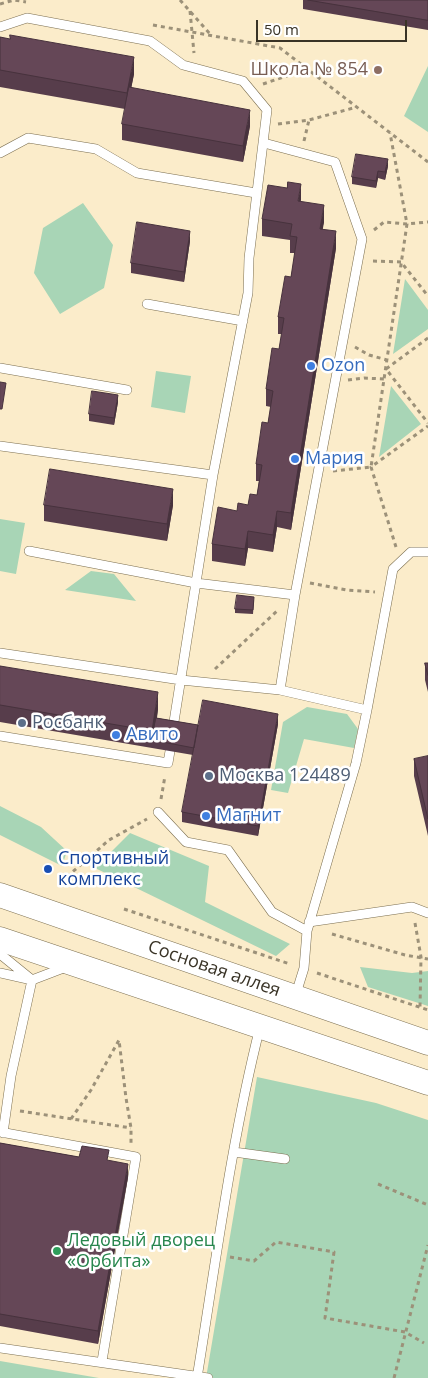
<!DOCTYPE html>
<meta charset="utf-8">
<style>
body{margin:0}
#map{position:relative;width:428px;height:1378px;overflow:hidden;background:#fbecca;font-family:"Open Sans",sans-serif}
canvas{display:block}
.scale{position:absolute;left:256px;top:20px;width:151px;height:22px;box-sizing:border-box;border:2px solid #393326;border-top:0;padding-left:6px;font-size:15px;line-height:18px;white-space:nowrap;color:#393326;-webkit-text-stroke:4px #fff;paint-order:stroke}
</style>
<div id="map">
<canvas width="428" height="1378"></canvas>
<div class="scale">50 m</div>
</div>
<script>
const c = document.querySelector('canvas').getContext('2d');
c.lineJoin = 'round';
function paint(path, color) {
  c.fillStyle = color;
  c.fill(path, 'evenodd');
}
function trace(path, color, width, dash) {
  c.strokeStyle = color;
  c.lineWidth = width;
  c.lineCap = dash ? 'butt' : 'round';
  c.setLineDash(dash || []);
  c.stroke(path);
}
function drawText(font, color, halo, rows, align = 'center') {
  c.font = font + ' "Open Sans",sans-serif';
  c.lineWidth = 5;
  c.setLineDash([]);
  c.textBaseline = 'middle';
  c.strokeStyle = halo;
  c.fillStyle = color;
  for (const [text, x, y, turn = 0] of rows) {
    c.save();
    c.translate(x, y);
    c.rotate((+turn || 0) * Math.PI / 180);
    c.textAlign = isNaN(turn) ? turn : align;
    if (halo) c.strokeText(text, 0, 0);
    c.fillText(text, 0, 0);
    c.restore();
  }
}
const green = new Path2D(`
 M428,66V132L404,116Z
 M83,203L113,245L104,288L60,314L34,273L43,228Z
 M405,279L428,310V329L393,354Z
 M156,371L191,376L185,413L151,407Z
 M391,386L421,424L379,457Z
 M0,519L25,523L16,574L0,571Z
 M91,571L114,574L136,601L65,590Z
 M307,707L347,714L358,729L354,748L304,739L288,793L271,790L283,722Z
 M0,806L41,827L67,851L62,866L0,835Z
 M130,833L209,866L205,902L290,944L276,956L95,868Z
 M360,967L412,973L428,971V1006L368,987Z
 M257,1077L376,1103L428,1120V1378H206Z
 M0,1361L99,1378H0Z`);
const path = new Path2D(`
 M180,0L211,35
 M0,4L14,0L26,2
 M190,11L194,53
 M153,25L280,48L428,162
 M263,84L307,69
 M278,124L309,120L357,107
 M304,141L309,120
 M374,230L384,222L407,224L428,222
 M373,261L401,262L428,296
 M428,338L386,369L428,423
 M355,347L369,355L387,360
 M348,380L364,378L384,379
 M333,471L371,467L407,224L390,133
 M396,547L371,467L428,426
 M310,583L347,590L375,592
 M215,669L278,610
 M161,799L165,776
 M61,882L109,840L147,819
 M124,909L290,964
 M415,923L421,957L420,1007
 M332,934L405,955L428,959
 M317,973L428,1010
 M20,1111L131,1128
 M71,1119L91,1090L119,1040L126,1098L131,1128V1143
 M378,1184L428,1205
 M230,1257L254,1261L276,1242L334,1252L325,1318L405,1332L424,1343
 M394,1378L428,1245`);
const lane = new Path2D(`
 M0,27L27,18L150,41L183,65L243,81L267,110L249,258L248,293L213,475L173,728
 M264,143L335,162L362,239L295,595L280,690
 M0,153L28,138L96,149L137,173L256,193
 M147,304L243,321
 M0,368L127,390
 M0,446L213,475
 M29,551L196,583L295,595
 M0,653L181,680L280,690L367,710
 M0,736L168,763L170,751
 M158,812L186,842L228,850L272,912L307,931
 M309,922L412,907L428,913
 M0,954L32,980L11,1076L3,1133
 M0,973L32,980L66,967
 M295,997L304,968L307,931L356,763L367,710L393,569L411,552H428
 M0,1132L136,1157L102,1361
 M234,1152L285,1159
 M0,1348L208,1378
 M197,1378C216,1261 231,1142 260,1027`);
const secondary = new Path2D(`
 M0,895L428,1043
 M0,939L428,1083`);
const wall = new Path2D(`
 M303,0H428V30L303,9Z
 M0,37L134,74L131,88L250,126L243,162L122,140V124L125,109L0,87Z
 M388,166L385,180L378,178L376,188L352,184V177Z
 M301,202L324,222L322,229L336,248L291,530L277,527L273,552L248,548L245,566L212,561V544L237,511L248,505L257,495L259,481H256V464L268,423L271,407L266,406V389L279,349L282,334H278V317L291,277L295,253H290V240L262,236V219Z
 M190,241L184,282L131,273V263Z
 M118,402L114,425L89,421V414Z
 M44,505H173L167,541L44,521Z
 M254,600L253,614L235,613V609Z
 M425,663H428V692L425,680Z
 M0,666L158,709L157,718L198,725L278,724L258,836L182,822V812L193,755L0,722Z
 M428,756V836L414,776V759Z
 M0,1143L79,1157L109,1161L128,1177L98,1344L0,1326Z`);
const shadedWall = new Path2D(`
 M134,57V74L127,110V93Z
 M250,110V126L243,162V146Z
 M388,159V166L385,180V172Z
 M378,171V178L376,188V181Z
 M301,184V200L298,218V201Z
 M324,205V222L320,246V229Z
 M190,231V241L184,282V272Z
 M336,231V248L291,530V513Z
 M118,395V402L114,425V418Z
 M173,489V505L167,541V524Z
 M277,511V527L273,552V535Z
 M248,531V548L245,566V549Z
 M158,692V709L153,741L152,740V731Z
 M278,714V724L258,836V826Z
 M128,1164V1177L98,1344V1331Z`);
const building = new Path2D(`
 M308,0H428V20Z
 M10,35L134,57L127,93L0,70V37L10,39Z
 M129,87L250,110L243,146L122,124Z
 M356,154L388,159L385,172L378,171L376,181L352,177Z
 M288,182L301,184L298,201L324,205L320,229L336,231L291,513L277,511L273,535L248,531L245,549L212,544L218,507L237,511L238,503L248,505L250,494L257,495L262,465L256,464L262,422L268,423L273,391L266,389L272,348L279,349L284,318L278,317L285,276L291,277L297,237L290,236L292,224L262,219L268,185L287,188Z
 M137,222L190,231L184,272L131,263Z
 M0,382L6,383L2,409H0Z
 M92,391L118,395L114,418L89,414Z
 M50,469L173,489L167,524L44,505Z
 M237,595L254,597L253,610L235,609Z
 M425,663H428V675Z
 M0,666L158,692L152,731L0,705Z
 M203,700L278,714L258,826L182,812Z
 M156,718L198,725L194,748L152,740Z
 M428,756V819L414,759Z
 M0,1143L79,1157L82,1146L109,1150L107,1160L128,1164L98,1331L0,1314Z`);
const markers = [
 [378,70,5,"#8d6e63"],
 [311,366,5,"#3f7fe0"],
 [295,459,5,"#3f7fe0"],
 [22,723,5,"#5c6f8a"],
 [116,735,5,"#3f7fe0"],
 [209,776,5,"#5c6f8a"],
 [206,816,5,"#3f7fe0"],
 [48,869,5,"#1a4fb4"],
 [57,1251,5,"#2e9e5b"]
];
const educationNames = [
 ["Школа № 854",368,70]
];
const shopNames = [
 ["Ozon",321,366],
 ["Мария",305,459],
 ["Авито",126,735],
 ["Магнит",216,816]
];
const serviceNames = [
 ["Росбанк",32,723],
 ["Москва 124489",219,776]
];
const transitNames = [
 ["Спортивный",58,859],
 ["комплекс",58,880]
];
const streetNames = [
 ["Сосновая аллея",214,969,19]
];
const leisureNames = [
 ["Ледовый дворец",67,1241],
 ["«Орбита»",67,1262]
];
paint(green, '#a8d5b6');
trace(lane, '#7c6f50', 10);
trace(secondary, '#7c6f50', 25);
trace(path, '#9c9179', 3, [4, 4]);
trace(lane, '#fff', 9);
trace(secondary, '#fff', 24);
paint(wall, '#573d4b');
paint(shadedWall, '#47323d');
paint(building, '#654757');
trace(building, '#47323d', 1);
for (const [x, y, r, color] of markers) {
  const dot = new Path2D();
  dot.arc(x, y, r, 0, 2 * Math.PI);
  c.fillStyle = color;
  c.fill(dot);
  trace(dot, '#fff', 2);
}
drawText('18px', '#785e54', '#fff', educationNames, 'right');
drawText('18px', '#366cbe', '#fff', shopNames, 'left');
drawText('18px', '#4e5e75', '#fff', serviceNames, 'left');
drawText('18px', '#164399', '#fff', transitNames, 'left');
drawText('18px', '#393326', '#fff', streetNames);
drawText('18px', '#27864d', '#fff', leisureNames, 'left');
</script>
